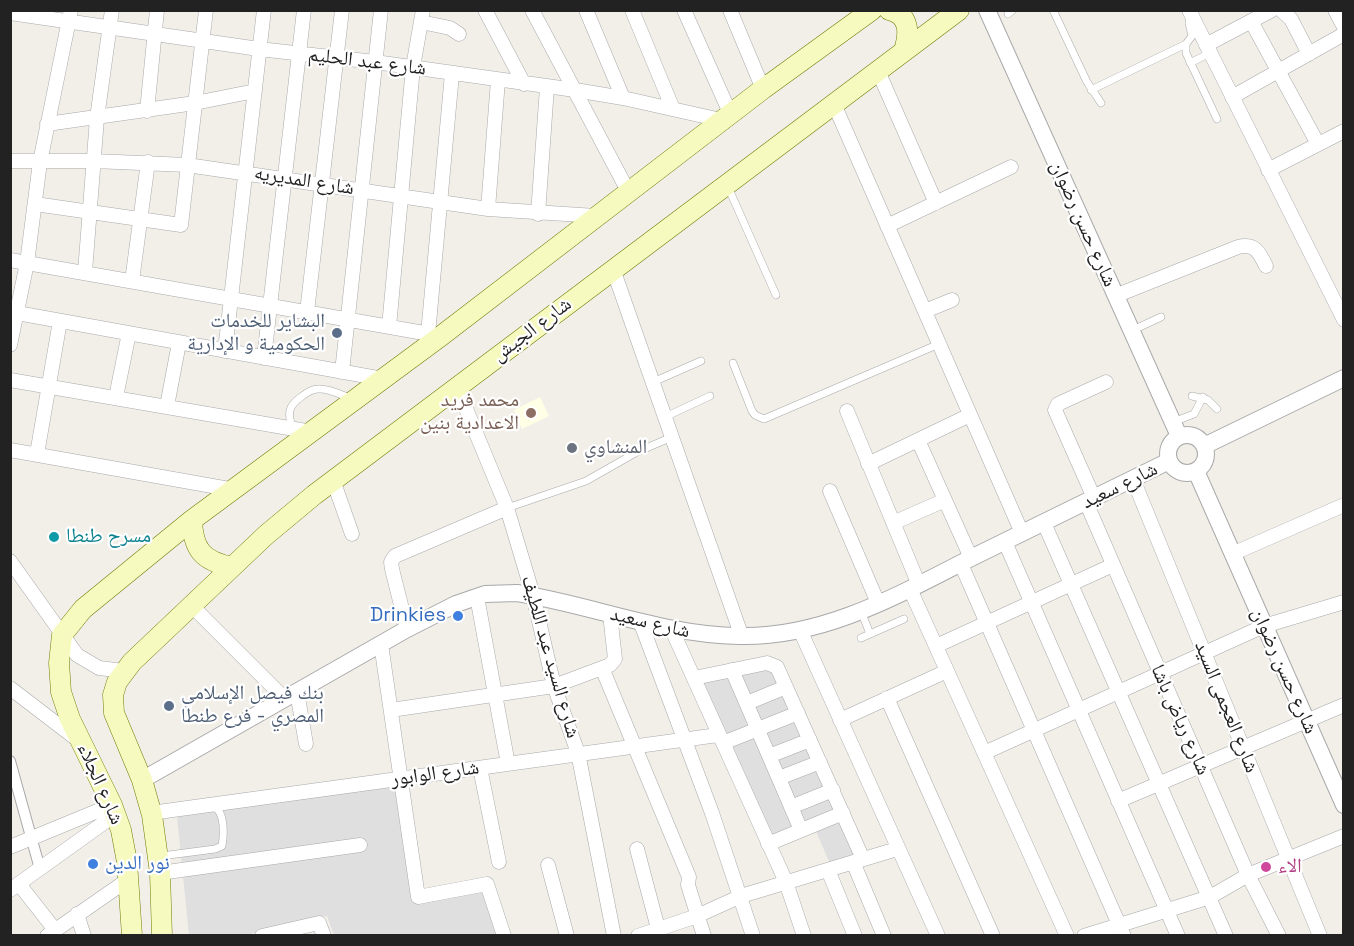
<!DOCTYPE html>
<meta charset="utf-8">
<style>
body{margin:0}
#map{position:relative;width:1354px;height:946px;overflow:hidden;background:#f2efe9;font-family:"Space Grotesk",sans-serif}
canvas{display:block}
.frame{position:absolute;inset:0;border:12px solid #222;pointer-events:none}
</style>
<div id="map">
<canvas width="1354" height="946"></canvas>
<div class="frame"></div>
</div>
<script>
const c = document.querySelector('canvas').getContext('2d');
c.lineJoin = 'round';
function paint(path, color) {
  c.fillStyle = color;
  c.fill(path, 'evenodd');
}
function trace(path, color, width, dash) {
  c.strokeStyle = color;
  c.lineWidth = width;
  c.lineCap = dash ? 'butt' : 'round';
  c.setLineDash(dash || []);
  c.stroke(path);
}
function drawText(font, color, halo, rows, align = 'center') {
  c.font = font + ' "Space Grotesk","Noto Naskh Arabic",sans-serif';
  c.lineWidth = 4.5;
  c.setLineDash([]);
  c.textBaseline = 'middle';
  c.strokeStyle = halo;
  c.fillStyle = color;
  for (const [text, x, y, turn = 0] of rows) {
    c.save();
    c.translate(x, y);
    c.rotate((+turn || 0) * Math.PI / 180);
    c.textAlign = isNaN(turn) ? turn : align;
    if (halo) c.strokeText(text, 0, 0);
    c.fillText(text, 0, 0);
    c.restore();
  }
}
const residential = new Path2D(`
 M779,663L866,855L831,866L815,829L773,846L701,679Z
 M395,781L416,900L487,890L499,935H334L327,916L245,935H189L176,807Z`);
const education = new Path2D(`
 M540,397L549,416L522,429L514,410Z`);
const service = new Path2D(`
 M1053,10L1087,82L1101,103
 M1008,14L1013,10
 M1189,23L1192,36L1186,44V53L1217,119
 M1190,63L1210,53
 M1091,90L1186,44
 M728,187L776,295
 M1133,330L1161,317
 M733,363L752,411L755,415L764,419L939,344
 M653,382L701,361
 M1192,396L1208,400L1217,409
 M665,417L710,396
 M1173,422L1194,414L1203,397
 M293,429C287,414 288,406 301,397C306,393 312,389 318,389C329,388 341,395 350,398
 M507,508L586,481L637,452L672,437
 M861,611L870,634
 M861,638L904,619
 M161,856L215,849L222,846C224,834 225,812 214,807`);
const pedestrian = new Path2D(`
 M10,761L40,869`);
const minor = new Path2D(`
 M485,10L524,84
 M532,10L628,191
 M586,10L623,98
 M632,10L673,109
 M684,10L730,113
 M730,10L763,89
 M1189,10L1344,320
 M1281,10L1291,19L1309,54
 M1335,10L1344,27
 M10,13L259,49L375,62L575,90L623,98L721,120
 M1251,21L1318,144
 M421,22L450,28L459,34
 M1206,45L1272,10
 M878,71L936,203
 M1232,97L1344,34
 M834,104L1022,533
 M147,111L157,10
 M47,124L195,103L255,91
 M10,161H94L187,165L488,209L596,216
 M1268,170L1344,131
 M35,204L181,225L206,10
 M488,209L498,80
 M538,214L547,87
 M887,226L1011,167
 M10,260L441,336
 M613,269L742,637
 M85,272L97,118L112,10
 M132,281L148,162
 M1115,296L1238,247C1255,243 1259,252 1266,266
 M925,311L952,300
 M307,312L342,10
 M17,313L383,379
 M389,327L413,67L423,10
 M428,334L452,74
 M10,345L27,263L40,162L71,10
 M225,351L264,10
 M264,358L304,10
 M342,372L381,10
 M10,380L312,432
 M457,387L507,508L533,595L554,686L578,753L614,936
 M116,397L129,333
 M167,406L179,343
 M847,411L919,585
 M918,440L971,558
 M10,450L235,490
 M37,454L60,321
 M868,464L970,415
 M1133,479L1320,936
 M333,480L352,534
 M830,491L878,603
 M1094,498L1055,410L1058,404L1106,382
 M1086,502L1248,875L1279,936
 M893,523L945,500
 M1044,523L1226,936
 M1005,542L1178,936
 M1232,554L1344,505
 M10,561L77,655L99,668L124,671
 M961,564L1124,936
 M910,589L1067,936
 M477,597L508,764
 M191,605L285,699
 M640,621L712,813L753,936
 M407,629L392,569L391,562L395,556L507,508
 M672,630L786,882L804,936
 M800,630L938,936
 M381,644L418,897L487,884L504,936
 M936,646L1113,565
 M602,668L689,877L688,885L704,936
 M732,670L801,830
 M694,678L767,663L777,667L863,859
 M10,688L78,740
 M297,692L306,744
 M887,698L993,936
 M747,703L786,687
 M391,710L554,686L610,665L615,659L610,614
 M840,720L947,671
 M723,743L798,713
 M984,753L1264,626L1344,602
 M769,756L810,740
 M480,768L499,862
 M779,778L820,762
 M1118,801L1344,705
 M791,807L833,790
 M151,813L718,735
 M768,844L843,813
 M10,847L112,805
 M637,849L660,936
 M853,862L884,936
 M548,865L567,936
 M828,870L855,936
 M160,873L360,845
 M19,884L55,930
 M10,890L116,814
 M77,914L84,936
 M47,936L129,879
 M262,936L319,923L324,936
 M638,936L697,916L741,896L897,849
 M1084,936L1210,897L1248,875L1344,836`);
const tertiary = new Path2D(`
 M987,10L1179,436
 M1168 454a19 19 0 1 1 38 0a19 19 0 1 1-38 0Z
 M1204,446L1344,378
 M1196,471L1344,805
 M142,780L407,629L456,604L485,594L517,593C592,605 663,635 739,636C824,638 900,594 973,557C1039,525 1104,493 1169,461`);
const secondary = new Path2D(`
 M889,10C911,15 909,34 904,51
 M192,520C193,550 203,561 232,567
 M132,936L127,862L121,830L112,805L70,719L61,692L59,663L62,635L83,609L192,520L441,336L763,89L872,10
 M162,936L160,873L152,815L142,780L114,713L113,695L117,682L132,662L266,535L314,495L959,10`);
const markers = [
 [337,333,6,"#5c6f8a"],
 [531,413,6,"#8d6e63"],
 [572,448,6,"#6b7280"],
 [54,537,6,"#0f9aa8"],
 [458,616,6,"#3f7fe0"],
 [169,706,6,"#5c6f8a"],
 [93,864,6,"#3f7fe0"],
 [1266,867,6,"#d1479c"]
];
const streetNames = [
 ["شارع عبد الحليم",367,62,7],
 ["شارع المديريه",304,181,9],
 ["شارع حسن رضوان",1083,224,66],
 ["شارع الجيش",532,330,-37],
 ["شارع سعيد",1120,486,-26],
 ["شارع سعيد",650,623,13],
 ["شارع السيد عبد اللطيف",550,657,74],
 ["شارع حسن رضوان",1284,671,66],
 ["شارع العجمى السيد",1226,707,68],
 ["شارع رياض باشا",1180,720,66],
 ["شارع الوابور",435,774,-8],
 ["شارع الجلاء",100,784,66]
];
const serviceNames = [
 ["البشاير للخدمات",325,322],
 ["الحكومية و الإدارية",325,345],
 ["بنك فيصل الإسلامي",181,694,"left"],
 ["المصري - فرع طنطا",181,717,"left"]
];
const educationNames = [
 ["محمد فريد",519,401],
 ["الاعدادية بنين",519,424]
];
const worshipNames = [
 ["المنشاوي",584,448]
];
const cultureNames = [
 ["مسرح طنطا",66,537]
];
const shopNames = [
 ["Drinkies",446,616],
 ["نور الدين",105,864,"left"]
];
const hotelNames = [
 ["الاء",1278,867]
];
paint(residential, '#e0dfdf');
paint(education, '#ffffe5');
trace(service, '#a9a9a9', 8);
trace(pedestrian, '#a9a9a9', 12);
trace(minor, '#a9a9a9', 15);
trace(tertiary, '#a9a9a9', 18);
trace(secondary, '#707d05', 21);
trace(service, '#fff', 7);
trace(pedestrian, '#fff', 10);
trace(minor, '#fff', 14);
trace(tertiary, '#fff', 16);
trace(secondary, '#f7fabf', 20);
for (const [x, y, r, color] of markers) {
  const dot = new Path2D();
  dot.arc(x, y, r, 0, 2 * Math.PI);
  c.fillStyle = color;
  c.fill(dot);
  trace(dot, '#fff', 2);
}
drawText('20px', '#222', '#fff', streetNames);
drawText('20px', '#4e5e75', '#fff', serviceNames, 'right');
drawText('20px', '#785e54', '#fff', educationNames, 'right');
drawText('20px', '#5b616d', '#fff', worshipNames, 'left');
drawText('20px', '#0d838f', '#fff', cultureNames, 'left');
drawText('20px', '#366cbe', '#fff', shopNames, 'right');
drawText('20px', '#b23c85', '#fff', hotelNames, 'left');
</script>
